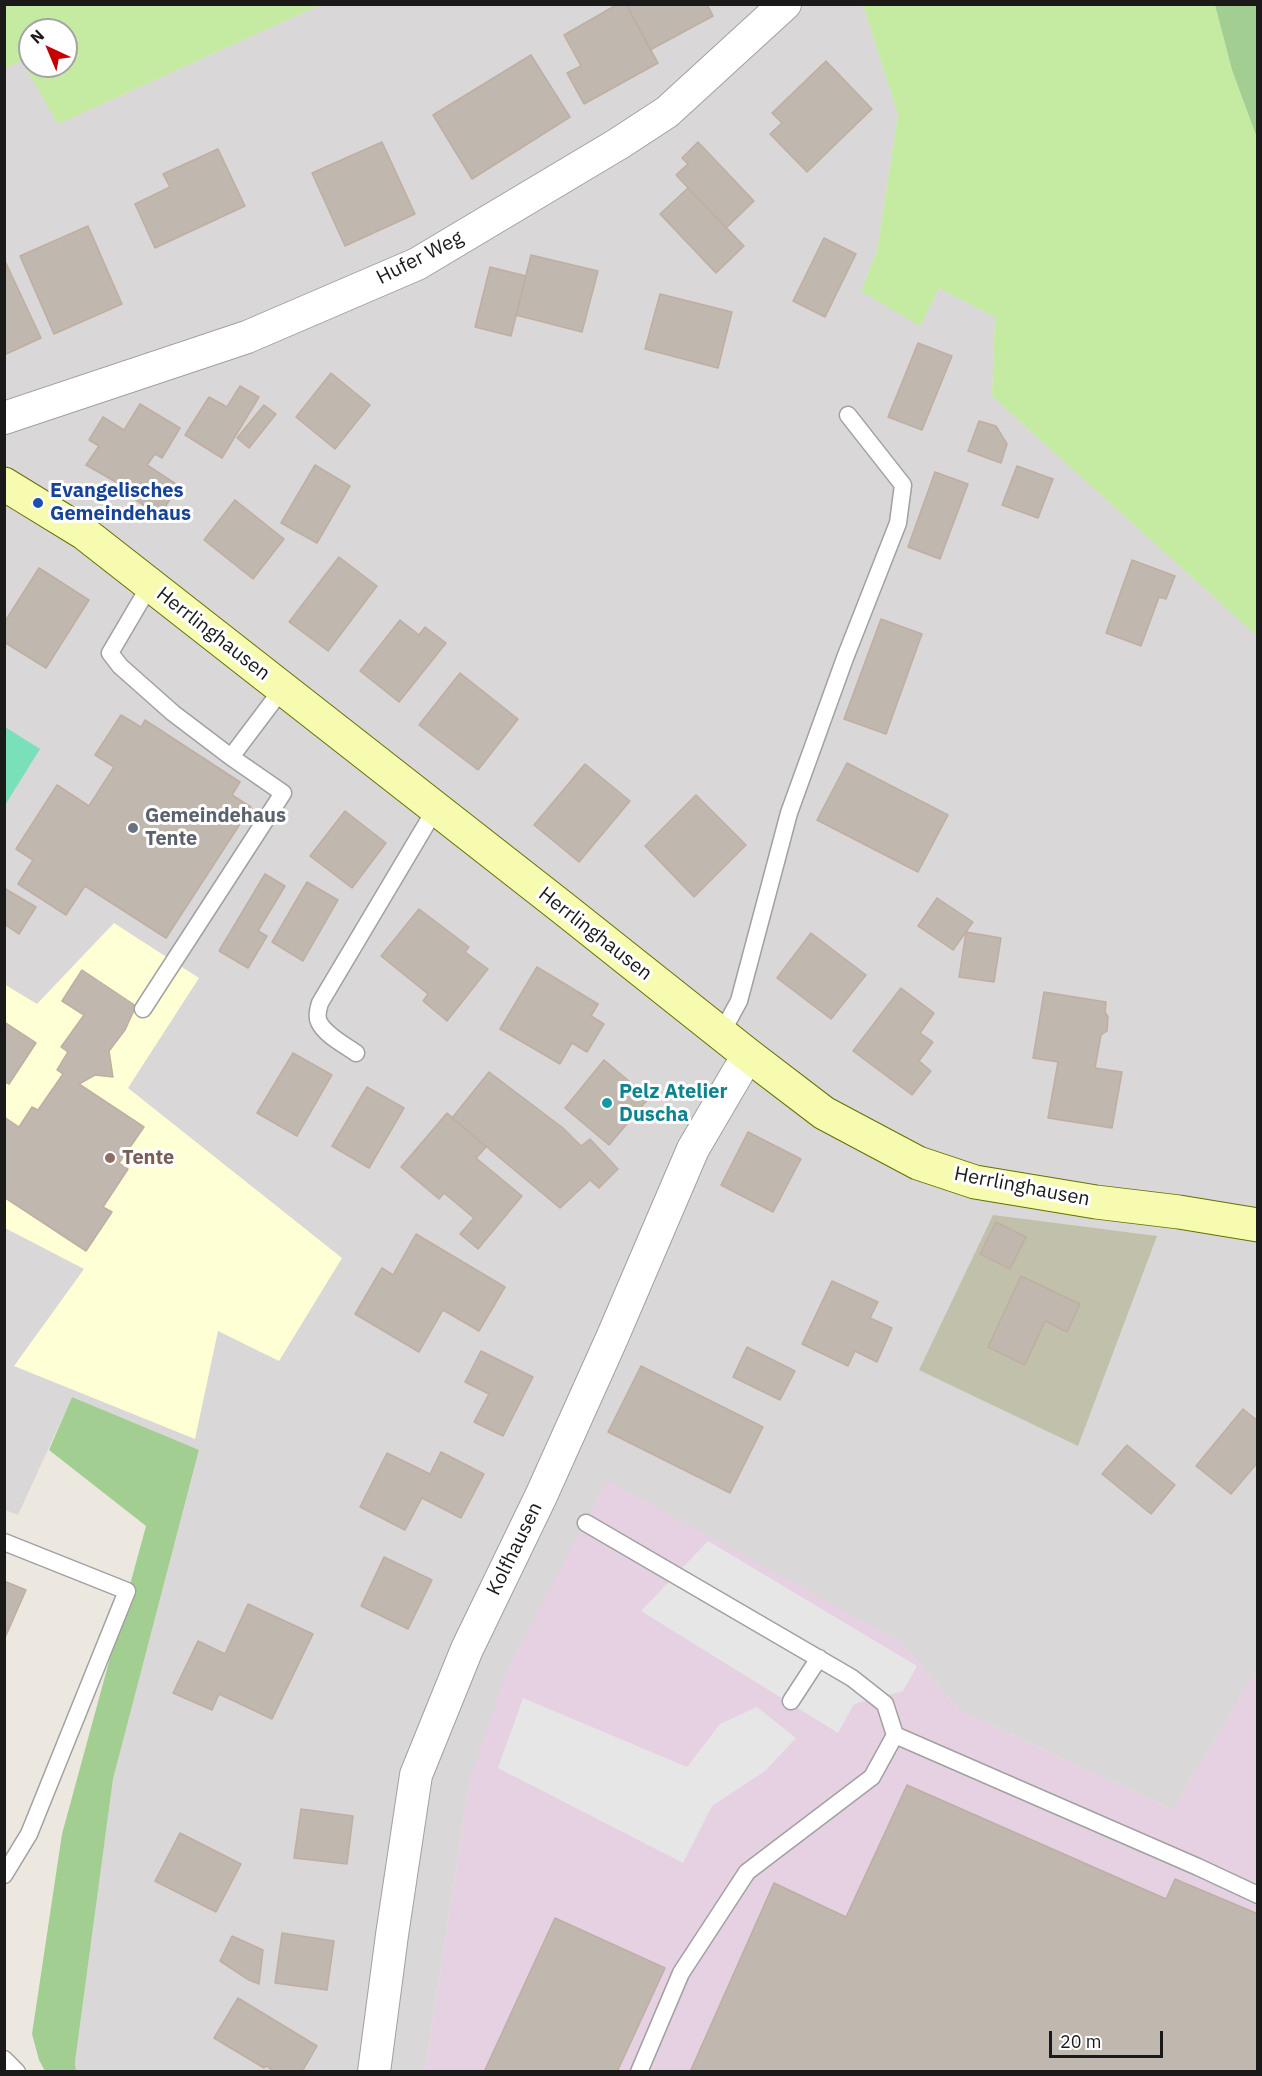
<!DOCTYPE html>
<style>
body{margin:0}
#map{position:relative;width:1262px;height:2076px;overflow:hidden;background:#ede8df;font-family:"IBM Plex Sans",sans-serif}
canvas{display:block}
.frame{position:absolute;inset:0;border:6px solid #1a1a1a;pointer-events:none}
.north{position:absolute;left:18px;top:18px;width:60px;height:60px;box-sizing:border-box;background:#fff;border:2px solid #a3a3a3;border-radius:50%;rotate:316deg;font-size:16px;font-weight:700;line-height:24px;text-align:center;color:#1a1a1a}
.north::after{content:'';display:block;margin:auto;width:21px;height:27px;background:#c50100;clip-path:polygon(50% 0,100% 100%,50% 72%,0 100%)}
.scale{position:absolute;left:1049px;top:2031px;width:114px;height:27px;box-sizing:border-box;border:3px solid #1a1a1a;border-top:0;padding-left:8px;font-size:18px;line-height:21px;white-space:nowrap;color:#1a1a1a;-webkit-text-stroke:4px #fff;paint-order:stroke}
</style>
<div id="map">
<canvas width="1262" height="2076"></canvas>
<div class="frame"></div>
<div class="north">N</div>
<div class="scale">20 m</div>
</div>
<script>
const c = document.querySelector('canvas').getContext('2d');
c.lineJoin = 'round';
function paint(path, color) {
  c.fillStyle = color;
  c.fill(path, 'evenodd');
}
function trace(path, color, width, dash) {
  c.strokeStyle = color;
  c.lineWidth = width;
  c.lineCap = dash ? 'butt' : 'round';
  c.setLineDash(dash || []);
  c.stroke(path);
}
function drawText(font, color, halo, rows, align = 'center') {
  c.font = font + ' "IBM Plex Sans",sans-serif';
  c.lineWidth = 6;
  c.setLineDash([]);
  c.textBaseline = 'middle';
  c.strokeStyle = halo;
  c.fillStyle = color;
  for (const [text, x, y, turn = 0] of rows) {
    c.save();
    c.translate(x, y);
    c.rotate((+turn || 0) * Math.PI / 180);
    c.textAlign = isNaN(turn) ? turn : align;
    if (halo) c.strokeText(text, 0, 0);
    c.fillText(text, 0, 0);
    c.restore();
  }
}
const residential = new Path2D(`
 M320,5H863L898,114L877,251L861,291L920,325L939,288L995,317L992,396L1257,636V1669L1173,1810L961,1711L899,1641L470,1779L425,2071H76L75,2062L113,1779L199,1451L72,1397L18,1515L5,1510L4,68L22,60L58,124Z`);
const industrial = new Path2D(`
 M607,1480L899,1641L961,1711L1173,1810L1257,1669V2071L425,2072L470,1779L507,1670Z`);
const education = new Path2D(`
 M114,923L199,978L128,1088L342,1258L279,1361L218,1331L195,1439L14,1366L84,1269L5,1228L4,984L37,1004Z`);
const construction = new Path2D(`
 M993,1215L1157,1236L1078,1446L919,1370Z`);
const grass = new Path2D(`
 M5,4H320V5L58,124L22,61L5,68ZM30,30H66V66H30Z
 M863,5H1215L1232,70L1257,138V636L992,396L995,317L939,288L920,326L861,291L877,251L898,114Z`);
const forest = new Path2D(`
 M1215,5H1257V138L1232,70Z
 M72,1397L199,1450L113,1779L75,2062L76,2071H45L39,2060L32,2034L62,1834L146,1526L49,1450Z`);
const pitch = new Path2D(`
 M5,727L40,749L5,805Z`);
const parking = new Path2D(`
 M708,1541L917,1666L903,1691L854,1704L838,1733L641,1611Z
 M523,1698L687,1767L720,1724L757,1707L796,1738L765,1771L712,1806L683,1863L498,1768Z`);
const building = new Path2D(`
 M618,4H626L658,63L584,104L567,73L581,66L564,35Z
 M626,4H707L713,16L650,50Z
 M531,55L570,117L472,179L433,115Z
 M826,61L872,109L807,172L770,134L782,123L772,113Z
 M382,142L415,214L345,246L312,173Z
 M698,142L754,201L726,228L676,175L688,164L682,158Z
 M218,149L245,206L155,248L135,204L170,187L163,174Z
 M688,188L744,246L716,273L660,214Z
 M88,226L122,304L54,334L20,256Z
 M824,238L856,254L825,317L793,301Z
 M531,255L598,271L582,332L516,315Z
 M4,259L41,338L4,355Z
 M490,267L526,276L511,336L475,327Z
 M660,294L732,312L718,368L645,349Z
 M918,343L952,356L922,430L888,417Z
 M331,373L370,405L335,449L296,417Z
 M240,386L259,397L222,458L185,435L209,397L227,407Z
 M140,404L180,428L162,458L155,454L147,465L179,486L159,516L127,494L130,490L86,465L99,446L89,440L103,417L124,430Z
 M264,405L276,414L249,448L237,438Z
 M979,421L996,426L1007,444L1001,463L968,451Z
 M315,465L350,486L317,543L281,523Z
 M1017,466L1053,479L1038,518L1002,505Z
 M935,472L968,484L940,559L908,547Z
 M235,500L284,539L253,579L204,540Z
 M339,557L377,586L328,651L289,622Z
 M1132,560L1175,576L1166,599L1159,597L1141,646L1106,633Z
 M39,568L89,600L46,668L4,642V623Z
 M881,619L922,634L886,734L844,719Z
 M400,620L419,635L425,627L446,643L399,702L360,671Z
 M460,673L518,719L478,770L419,725Z
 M121,715L141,727L145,720L240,782L232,795L251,807L166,938L85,886L66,915L18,884L33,860L16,849L57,785L89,806L114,767L95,755Z
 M847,763L948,815L918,872L817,820Z
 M585,764L630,801L579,862L534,825Z
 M696,795L746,845L694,897L645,846Z
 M345,811L386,843L352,888L310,856Z
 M265,874L285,886L258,931L267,936L248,968L219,951Z
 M307,882L338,900L303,961L272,942Z
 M4,888L36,907L19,934L4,924Z
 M937,898L973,922L953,950L918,926Z
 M419,909L469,947L465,952L488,969L447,1021L423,1001L428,994L381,956Z
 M966,932L1001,938L994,982L959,977Z
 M811,933L866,975L831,1019L777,978Z
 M537,967L598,1004L591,1016L604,1024L587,1052L572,1043L560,1064L500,1029Z
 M82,970L136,1006L125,1030L109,1051L113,1077L95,1075L79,1084L144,1127L119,1163L128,1169L103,1207L112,1212L86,1251L4,1197V1117L19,1127L32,1107L38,1110L63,1074L57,1070L68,1052L61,1047L84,1015L62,1001Z
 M901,988L934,1013L920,1033L933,1042L919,1061L931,1071L912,1095L853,1051Z
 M1044,992L1106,1002L1105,1012L1108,1017L1107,1031L1101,1035L1095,1068L1122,1072L1112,1128L1048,1118L1058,1062L1033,1058Z
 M4,1022L36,1043L9,1084L4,1081Z
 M293,1053L332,1075L297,1136L257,1113Z
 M604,1060L649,1098L609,1145L565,1108Z
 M489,1072L563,1128L581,1146L590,1139L618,1169L599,1188L590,1180L560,1208L452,1118Z
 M367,1087L404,1108L369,1168L332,1146Z
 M447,1113L486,1147L476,1158L522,1196L478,1249L460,1234L474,1218L444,1193L439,1199L401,1167Z
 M748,1132L801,1159L773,1212L721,1185Z
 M996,1222L1026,1237L1010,1269L980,1254Z
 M416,1234L505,1287L479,1331L443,1310L419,1352L355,1314L382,1268L393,1275Z
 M1021,1276L1080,1304L1067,1332L1045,1321L1025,1365L988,1347Z
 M832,1281L878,1302L870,1318L892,1328L877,1362L855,1351L848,1366L802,1344Z
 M747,1347L795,1371L780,1400L733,1377Z
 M481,1351L533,1377L503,1436L474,1422L489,1394L465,1382Z
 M641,1366L763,1427L730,1493L608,1432Z
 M1243,1409L1258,1421V1462L1231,1494L1196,1466Z
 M1127,1445L1175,1485L1151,1514L1102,1474Z
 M441,1452L484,1474L461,1518L422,1498L405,1530L360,1507L387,1453L430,1474Z
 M384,1557L432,1580L408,1629L361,1606Z
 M4,1581L26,1590L4,1640Z
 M248,1604L313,1634L272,1719L219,1694L212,1710L173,1693L198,1641L225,1654Z
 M907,1785L1166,1899L1175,1879L1258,1914V2072H690L774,1883L846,1917Z
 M301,1809L353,1816L347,1864L294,1858Z
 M180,1833L241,1864L216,1912L155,1881Z
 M555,1918L665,1968L617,2072H484Z
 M282,1933L334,1941L327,1990L275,1983Z
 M232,1936L263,1950L259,1984L249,1980L220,1961Z
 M238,1998L317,2046L302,2072H275L266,2066L264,2068L214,2038Z`);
const lane = new Path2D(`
 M150,585L110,653L120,666L173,713L231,757L283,688
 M143,1009L283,793L231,757
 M721,1034L739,1001L789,813L845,658L898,523L903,485L848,415
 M356,1053C345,1045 325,1035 319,1022C316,1016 318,1009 320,1003L436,808
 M586,1523L852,1678L885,1704L895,1735L1198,1867L1258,1895
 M4,1542L127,1591L29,1834L4,1875
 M791,1701L819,1658
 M4,2059L17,2072
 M639,2072L681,1973L747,1872L872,1777L895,1735`);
const street = new Path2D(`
 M4,418L247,337L417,264L618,144L667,112L785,4
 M374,2072L392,1935L416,1775L467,1649L541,1496L612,1338L693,1149L748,1055`);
const secondary = new Path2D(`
 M4,484L84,533L563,908L748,1055L824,1113L918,1163L975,1182L1096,1202L1179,1212L1258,1225`);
const markers = [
 [38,503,6,"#1a4fb4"],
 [133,828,6,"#6b7280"],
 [607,1103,6,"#0f9aa8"],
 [110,1158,6,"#8d6e63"]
];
const streetNames = [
 ["Hufer Weg",420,258,-27],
 ["Herrlinghausen",213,634,38],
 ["Herrlinghausen",595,934,38],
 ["Herrlinghausen",1022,1187,11],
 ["Kolfhausen",515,1549,-64]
];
const transitNames = [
 ["Evangelisches",50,491],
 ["Gemeindehaus",50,514]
];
const worshipNames = [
 ["Gemeindehaus",145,816],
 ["Tente",145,839]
];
const cultureNames = [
 ["Pelz Atelier",619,1092],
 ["Duscha",619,1115]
];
const educationNames = [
 ["Tente",122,1158]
];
paint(residential, '#d9d7d7');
paint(industrial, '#e6d1e2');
paint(education, '#ffffd6');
paint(construction, '#c1c1ab');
paint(grass, '#c5eaa2');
paint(forest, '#a3ce92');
paint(pitch, '#79e0b9');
paint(parking, '#e6e6e6');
paint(building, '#c0b7af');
trace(building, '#bfaea1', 1.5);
trace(lane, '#a1a1a1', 19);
trace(street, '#a1a1a1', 34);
trace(secondary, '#647101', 35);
trace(lane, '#fff', 16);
trace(street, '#fff', 32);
trace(secondary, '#f7fbaf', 33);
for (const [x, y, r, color] of markers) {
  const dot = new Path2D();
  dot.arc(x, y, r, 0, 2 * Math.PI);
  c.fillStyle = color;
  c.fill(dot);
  trace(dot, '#fff', 2);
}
drawText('20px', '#1a1a1a', '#fff', streetNames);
drawText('bold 20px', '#164399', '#fff', transitNames, 'left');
drawText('bold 20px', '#5b616d', '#fff', worshipNames, 'left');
drawText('bold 20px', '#0d838f', '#fff', cultureNames, 'left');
drawText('bold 20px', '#785e54', '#fff', educationNames, 'left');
</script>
